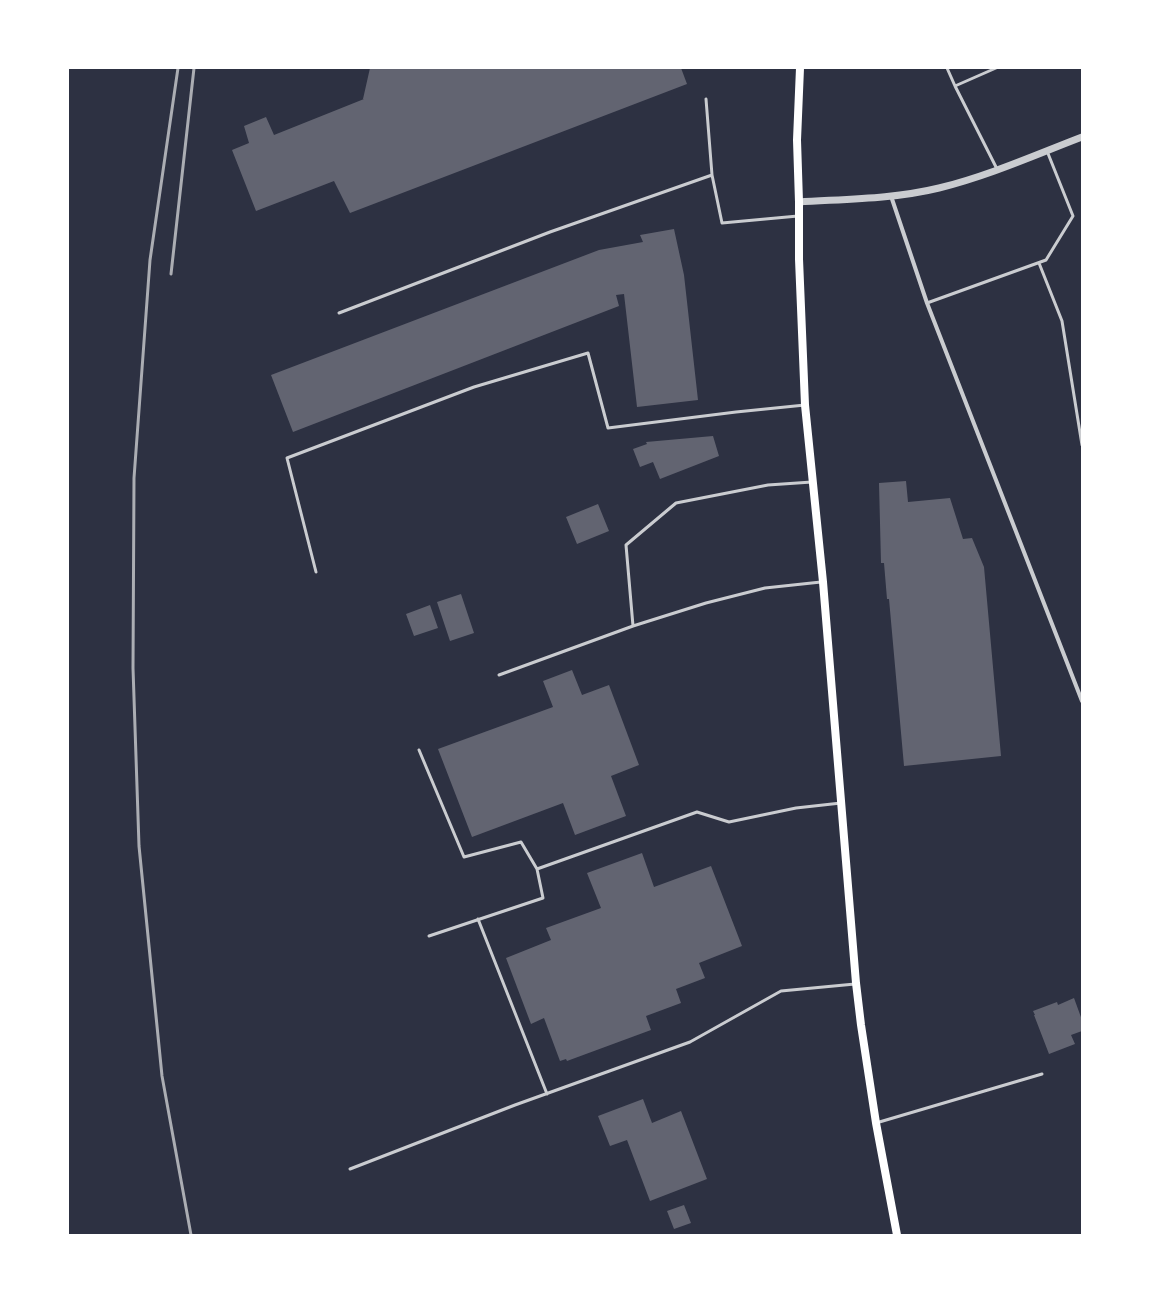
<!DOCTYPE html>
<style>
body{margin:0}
#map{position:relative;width:1150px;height:1303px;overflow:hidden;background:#2d3142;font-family:"Alegreya Sans",sans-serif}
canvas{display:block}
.frame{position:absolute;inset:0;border:69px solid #fff;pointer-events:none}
</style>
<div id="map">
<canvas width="1150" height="1303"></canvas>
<div class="frame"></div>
</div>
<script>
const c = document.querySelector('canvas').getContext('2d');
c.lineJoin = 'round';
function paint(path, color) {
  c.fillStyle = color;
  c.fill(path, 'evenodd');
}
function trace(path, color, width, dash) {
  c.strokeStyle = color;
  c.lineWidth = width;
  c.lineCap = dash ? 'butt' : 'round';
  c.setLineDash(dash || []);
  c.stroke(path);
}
const building = new Path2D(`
 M370,68H681L687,84L350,213L334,181L256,211L232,150L249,143L244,126L266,117L274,135L364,99H363Z
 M674,229L684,275L698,400L637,407L624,294L616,295L619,306L293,432L271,375L599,250L643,242L640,235Z
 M713,436L719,456L660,479L653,462L640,467L633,449L647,444L646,442Z
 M906,481L908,502L950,498L963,539L972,538L984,567L1001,756L904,766L889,599H887L884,563H881L879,483Z
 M598,504L609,531L577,544L566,517Z
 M461,594L474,633L450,641L437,602Z
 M430,605L438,628L414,636L406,614Z
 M572,670L582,695L609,685L639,765L611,776L626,816L575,835L563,803L472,837L438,749L553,707L543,681Z
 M642,853L654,887L711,866L742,946L699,963L705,978L676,989L681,1003L646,1016L651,1030L567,1061L566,1059L560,1061L544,1018L531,1024L506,958L551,940L546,928L601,908L587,873Z
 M1074,998L1082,1020V1031L1071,1035L1075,1044L1049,1054L1034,1015H1035L1033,1011L1057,1002L1058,1005Z
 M643,1099L652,1123L681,1111L707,1179L650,1201L627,1140L610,1146L598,1116Z
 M684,1205L691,1223L674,1229L667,1211Z`);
const service = new Path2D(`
 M947,68L955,86L997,169
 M955,86L996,68
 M706,99L712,175L722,223L798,216
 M1039,263L1062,321L1082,445
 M927,303L1046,260L1073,216L1047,151
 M339,313L550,232L712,175
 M316,572L287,458L474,387L588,353L608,428L736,412L805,405
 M633,626L626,545L676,503L768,485L812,482
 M499,675L633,626L706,603L765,588L821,582
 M419,750L464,857L521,842L537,869
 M478,919L547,1094
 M429,936L543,898L537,869L697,812L729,822L796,808L841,803
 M876,1123L1042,1074
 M350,1169L515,1105L690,1042L781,991L855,984`);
const minor = new Path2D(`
 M891,196L927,303L1082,701`);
const tertiary = new Path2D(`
 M799,202C846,199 894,199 939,188C988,176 1035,155 1082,137`);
const secondary = new Path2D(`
 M800,68L797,140L799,202V259L805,405L823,582L856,983L861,1025L876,1123L897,1235`);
const rail = new Path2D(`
 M178,68L150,260L134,478L133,668L139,846L162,1076L191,1235
 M171,274L194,68`);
paint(building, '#626471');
trace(service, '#caccd0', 3);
trace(minor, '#caccd0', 4);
trace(tertiary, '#caccd0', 7);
trace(secondary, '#fff', 8);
trace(rail, '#abadb3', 3);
</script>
